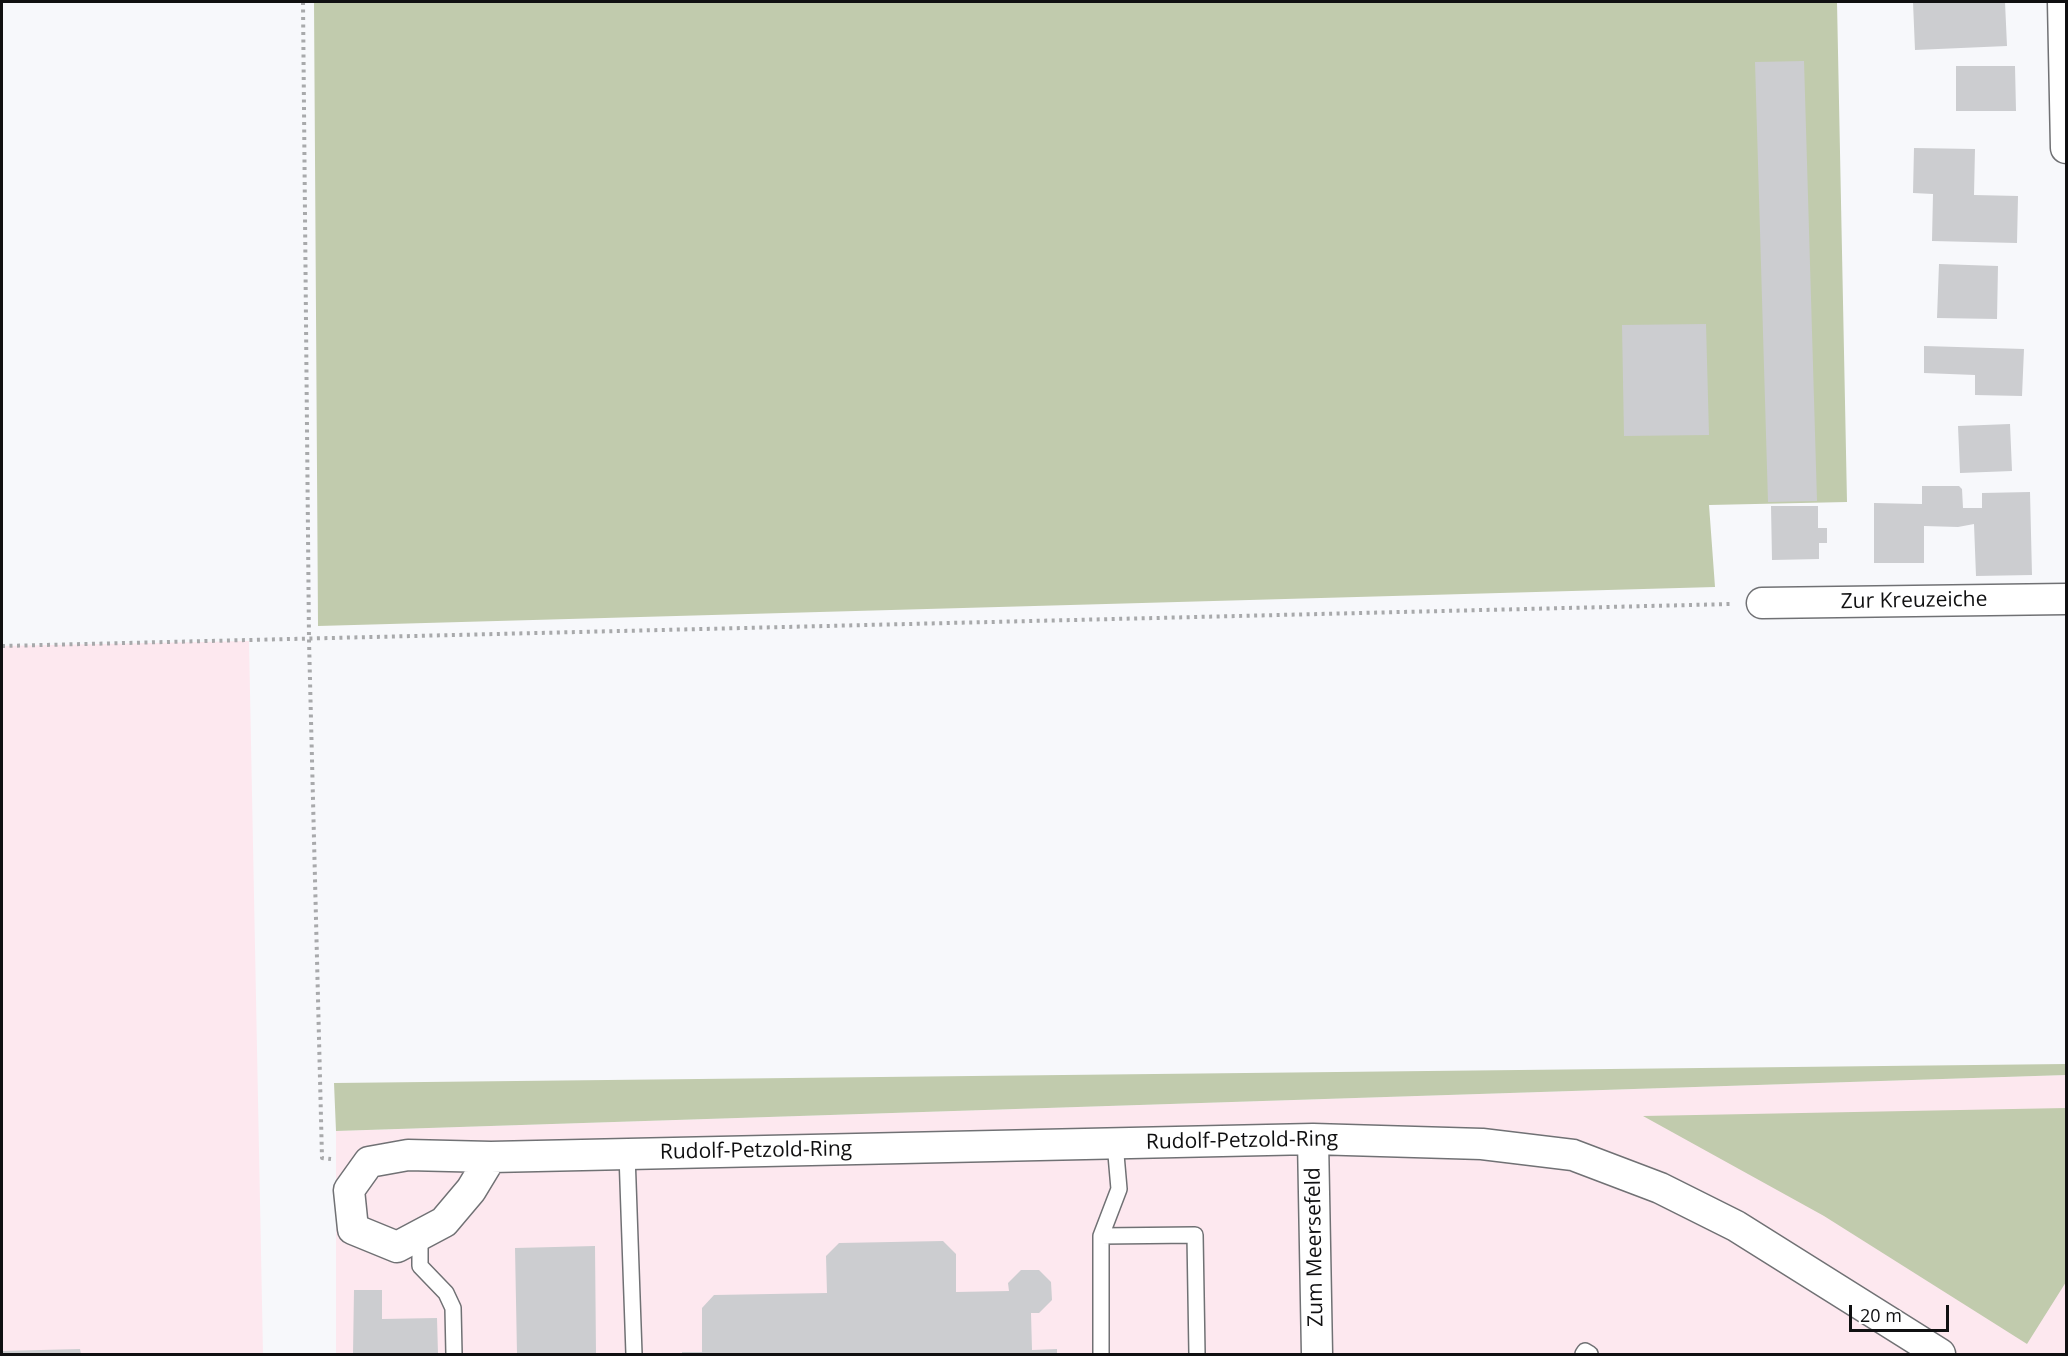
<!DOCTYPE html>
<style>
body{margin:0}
#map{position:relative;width:2068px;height:1356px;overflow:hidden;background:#f7f8fb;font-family:"Open Sans",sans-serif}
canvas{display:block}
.frame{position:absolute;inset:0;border:3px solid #101011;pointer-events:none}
.scale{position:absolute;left:1849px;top:1305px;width:100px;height:27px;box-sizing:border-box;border:3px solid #101011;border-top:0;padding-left:8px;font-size:18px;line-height:21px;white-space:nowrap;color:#101011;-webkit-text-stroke:4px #fff;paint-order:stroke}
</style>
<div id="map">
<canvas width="2068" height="1356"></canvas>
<div class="frame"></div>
<div class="scale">20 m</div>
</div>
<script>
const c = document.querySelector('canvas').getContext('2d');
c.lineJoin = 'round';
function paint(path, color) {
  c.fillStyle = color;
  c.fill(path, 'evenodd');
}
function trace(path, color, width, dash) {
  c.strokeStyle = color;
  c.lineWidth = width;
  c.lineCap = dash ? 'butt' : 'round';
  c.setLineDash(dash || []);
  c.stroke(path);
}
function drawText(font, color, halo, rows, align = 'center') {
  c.font = font + ' "Open Sans",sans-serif';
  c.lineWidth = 4.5;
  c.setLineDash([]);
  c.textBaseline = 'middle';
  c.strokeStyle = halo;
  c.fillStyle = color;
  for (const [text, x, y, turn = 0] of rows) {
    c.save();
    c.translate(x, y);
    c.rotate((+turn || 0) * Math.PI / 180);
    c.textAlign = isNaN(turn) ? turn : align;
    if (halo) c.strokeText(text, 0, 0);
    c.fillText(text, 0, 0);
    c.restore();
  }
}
const commercial = new Path2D(`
 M249,641L263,1354H2V646Z
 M2066,1075V1354H336V1131Z`);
const green = new Path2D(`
 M314,2H1837L1847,502L1709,505L1715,587L318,626Z
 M2066,1064V1075L336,1131L334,1083Z
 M2066,1108V1282L2027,1344L1824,1216L1643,1116Z`);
const building = new Path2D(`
 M1913,2H2005L2007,46L1915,50Z
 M1804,61L1817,501L1768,502L1755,62Z
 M1956,66H2015L2016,111H1956Z
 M1914,148L1975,149L1974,195L2018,196L2017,243L1932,241L1933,194L1913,193Z
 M1939,264L1998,266L1997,319L1937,318Z
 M1706,324L1709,435L1624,436L1622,325Z
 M1924,346L2024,349L2022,396L1975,395V375L1924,373Z
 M2010,424L2012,471L1960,473L1958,426Z
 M1922,486H1959L1962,489L1963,508H1982V493L2030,492L2032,575L1976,576L1974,524L1958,527L1924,526V563H1874V503L1922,504Z
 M1771,506H1818V528H1827V543H1819V559L1772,560Z
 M943,1241L956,1254V1292L1009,1291L1008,1283L1021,1270H1039L1051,1282L1052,1300L1039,1313H1031L1032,1350L1057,1349V1354H682V1352H702V1308L714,1295L827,1293L826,1256L839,1243Z
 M595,1246L596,1354H517L515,1248Z
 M354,1290H382V1319L437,1318L438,1354H353Z
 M80,1349L81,1354H2V1351Z`);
const path = new Path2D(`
 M303,2L309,640L322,1158L331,1159
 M2,646L1731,604`);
const service = new Path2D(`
 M627,1154L634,1354
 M420,1234V1266L446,1293L453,1308L454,1354
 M1101,1236L1195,1235L1197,1354
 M1101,1354V1236L1119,1189L1115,1143
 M1583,1354L1585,1351L1590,1354`);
const minor = new Path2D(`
 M2063,2L2066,148
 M1762,603L2066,599
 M1313,1139L1317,1354
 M491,1157L471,1190L444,1222L397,1247L353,1229L349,1190L369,1162L408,1155L491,1157L1313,1139L1482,1144L1573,1155L1660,1188L1736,1226L1940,1354`);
const streetNames = [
 ["Zur Kreuzeiche",1914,601,-1],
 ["Rudolf-Petzold-Ring",1242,1141,-1],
 ["Rudolf-Petzold-Ring",756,1151,-1],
 ["Zum Meersefeld",1315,1247,-91]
];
paint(commercial, '#fde8ef');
paint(green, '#c1cbad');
paint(building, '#cccdd0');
trace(service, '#707174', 18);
trace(minor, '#707174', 33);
trace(path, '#a8a9ab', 4, [3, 4.5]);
trace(service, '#fff', 15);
trace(minor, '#fff', 30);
drawText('21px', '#101011', '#fff', streetNames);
</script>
